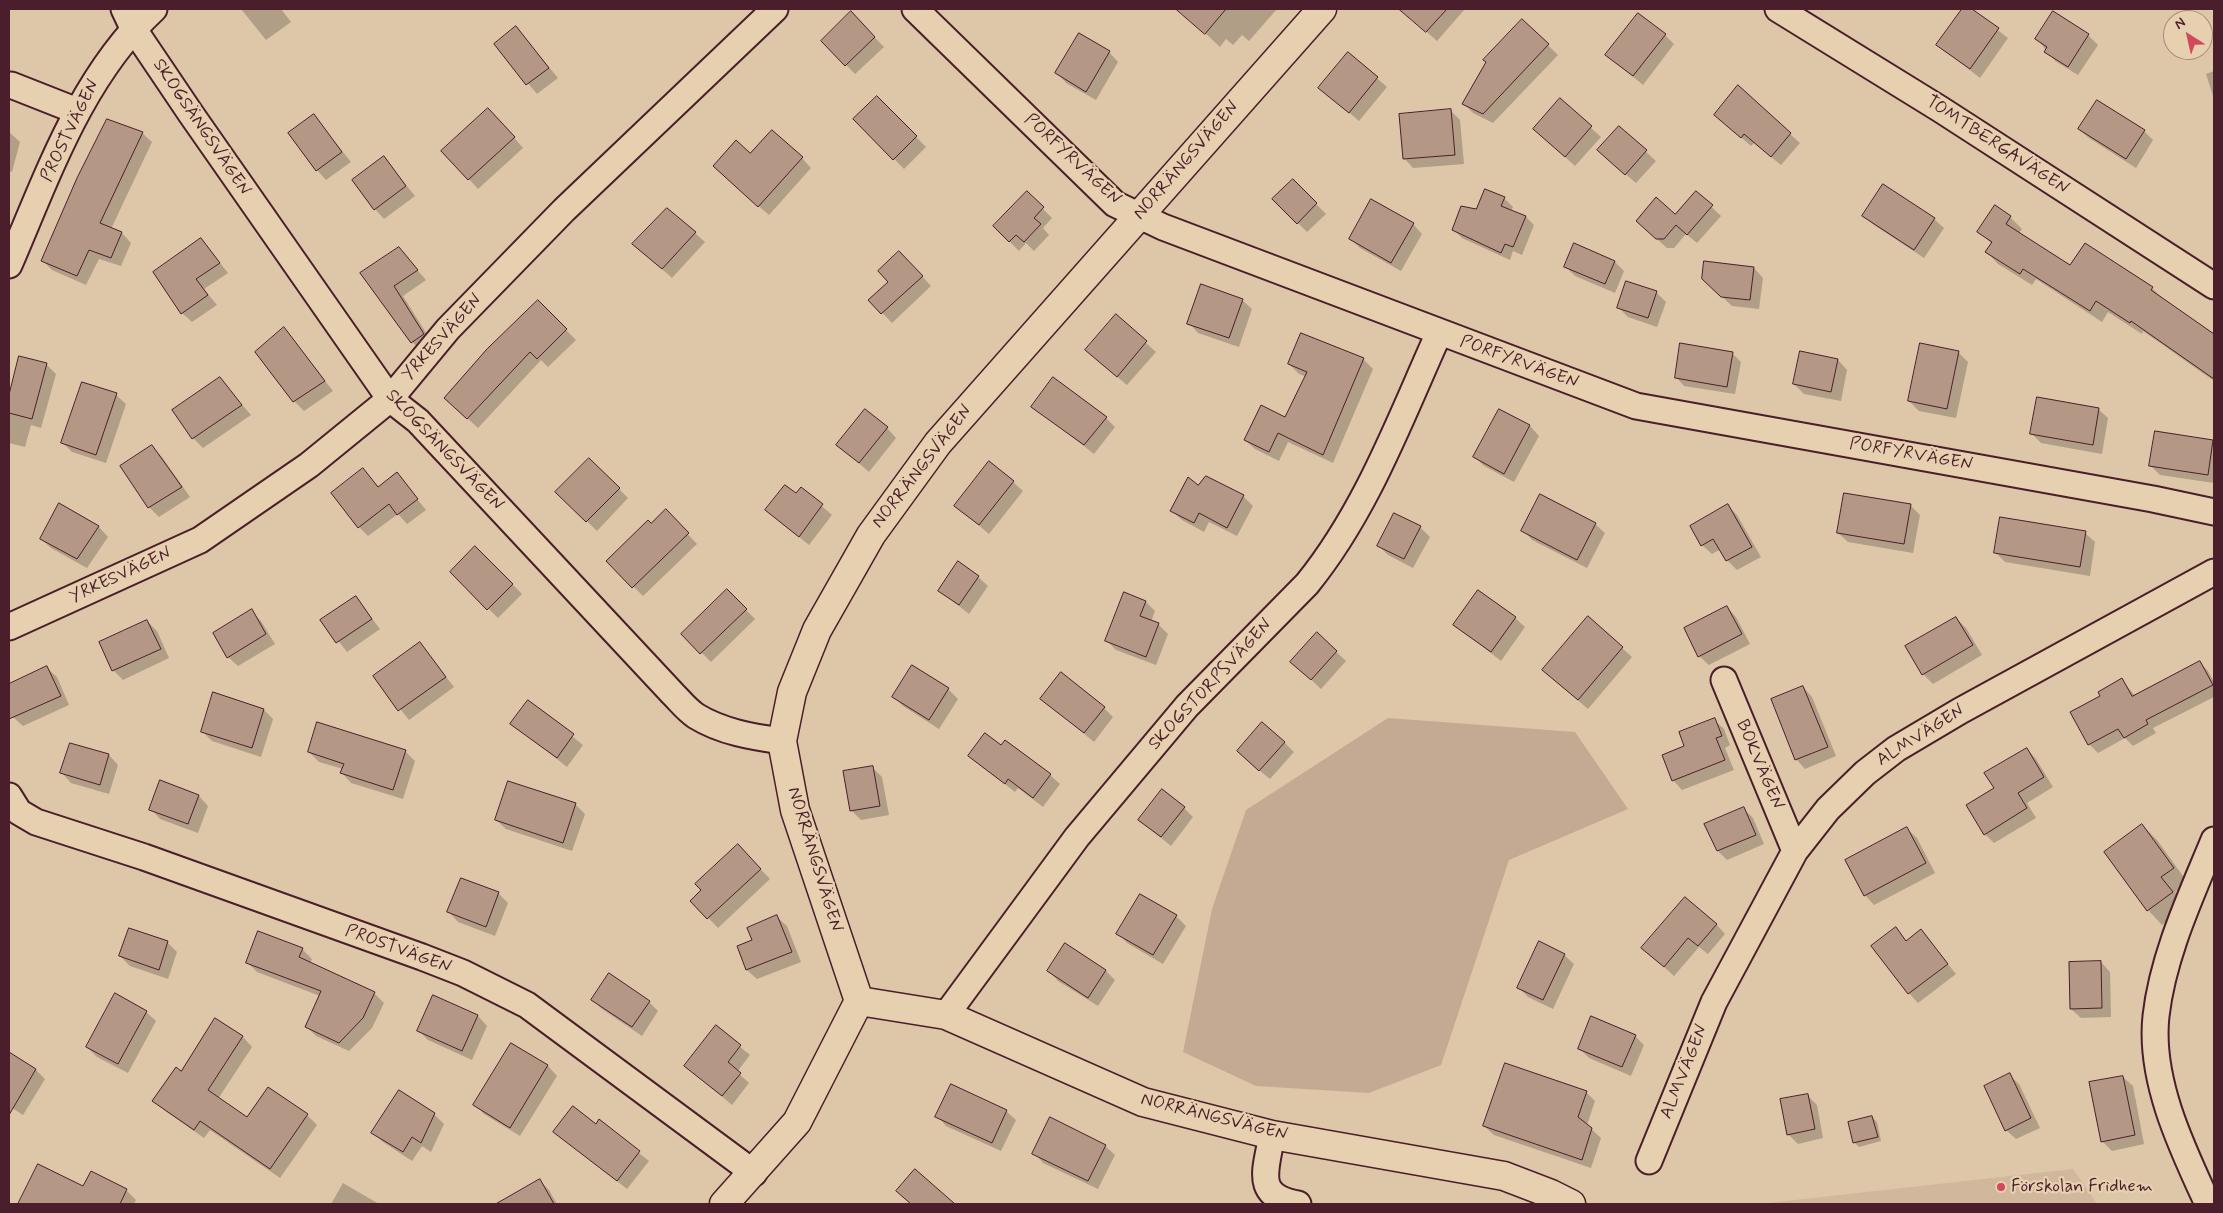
<!DOCTYPE html>
<meta charset="utf-8">
<style>
body{margin:0}
#map{position:relative;width:2223px;height:1213px;overflow:hidden;background:#dec6a8;font-family:Mynerve,sans-serif}
canvas{display:block}
.frame{position:absolute;inset:0;border:10px solid #4a1f2b;pointer-events:none}
.north{position:absolute;left:2163px;top:10px;width:50px;height:50px;box-sizing:border-box;background:#e7d0b0;border:1px solid #a8897b;border-radius:50%;rotate:325deg;font-size:14px;font-weight:700;line-height:20px;text-align:center;color:#4a1f2b}
.north::after{content:'';display:block;margin:auto;width:18px;height:22px;background:#d1495b;clip-path:polygon(50% 0,100% 100%,50% 72%,0 100%)}
</style>
<div id="map">
<canvas width="2223" height="1213"></canvas>
<div class="frame"></div>
<div class="north">N</div>
</div>
<script>
const c = document.querySelector('canvas').getContext('2d');
c.lineJoin = 'round';
function paint(path, color) {
  c.fillStyle = color;
  c.fill(path, 'evenodd');
}
function trace(path, color, width, dash) {
  c.strokeStyle = color;
  c.lineWidth = width;
  c.lineCap = dash ? 'butt' : 'round';
  c.setLineDash(dash || []);
  c.stroke(path);
}
function drawText(font, color, halo, rows, align = 'center') {
  c.font = font + ' Mynerve,sans-serif';
  c.lineWidth = 4.5;
  c.setLineDash([]);
  c.textBaseline = 'middle';
  c.strokeStyle = halo;
  c.fillStyle = color;
  for (const [text, x, y, turn = 0] of rows) {
    c.save();
    c.translate(x, y);
    c.rotate((+turn || 0) * Math.PI / 180);
    c.textAlign = isNaN(turn) ? turn : align;
    if (halo) c.strokeText(text, 0, 0);
    c.fillText(text, 0, 0);
    c.restore();
  }
}
const built = new Path2D(`
 M2073,1169L2097,1204H1759Z`);
const green = new Path2D(`
 M1388,718L1575,732L1628,809L1509,860L1441,1065L1369,1093L1256,1086L1183,1052L1212,909L1246,810Z`);
const shadow = new Path2D(`
 M241,9H281L291,22L266,40Z
 M1190,9H1277L1249,41L1242,35L1233,45L1226,39L1220,47L1185,14Z
 M1401,9H1465L1437,41Z
 M1964,9H1970L2008,38L1980,78L1938,45Z
 M851,13L884,47L855,74L823,41Z
 M2054,13L2088,35L2098,45L2078,75L2055,61L2037,39Z
 M1522,20L1558,55L1493,123L1473,113L1464,104Z
 M516,27L558,78L537,94L495,44Z
 M1665,35L1674,44L1643,85L1607,55Z
 M1109,52L1118,62L1096,100L1066,83L1057,73Z
 M1348,53L1387,87L1359,121L1320,88Z
 M2214,71V99L2206,74Z
 M1738,87L1800,143L1781,165L1754,143L1751,146L1715,115Z
 M877,98L926,147L904,169L855,119Z
 M1560,100L1601,137L1575,166L1544,138Z
 M1451,111L1460,120L1464,164L1413,168L1404,158Z
 M314,116L351,162L326,180L317,170Z
 M498,119L523,148L478,189L469,179Z
 M1619,127L1656,161L1636,183L1609,160Z
 M2079,129L2144,131L2153,140L2136,168L2089,138Z
 M9,132L20,142L12,172L9,171Z
 M142,133L152,142L111,229L122,233L131,243L121,266L99,259L86,285L52,270L43,261Z
 M751,155L802,158L811,168L769,215L724,176Z
 M384,158L415,196L384,219L375,209Z
 M1293,181L1326,214L1307,232L1274,199Z
 M1696,192L1721,216L1697,243L1686,234L1674,248H1667L1647,230L1675,216Z
 M1027,193L1052,218L1043,228L1049,235L1034,251L1026,243L1019,251L994,226Z
 M1504,198L1513,207L1511,211L1526,217L1534,225L1522,255L1513,251L1510,260L1462,238L1453,229L1477,210Z
 M1864,216L1934,219L1944,228L1924,258L1874,225Z
 M2010,217L2022,229L2019,233L2071,267L2152,288L2164,300L2214,335V381L2143,331L2142,334L2108,312L2102,322L2036,279L2032,285L1998,264L1987,252L1992,244L1979,232Z
 M1413,224L1422,234L1401,271L1360,248L1351,239Z
 M695,233L705,242L672,278L634,244Z
 M201,239L228,273L204,289L217,305L192,322L182,313Z
 M1575,245L1615,262L1624,271L1615,293L1575,276L1566,267Z
 M399,249L426,280L403,296L433,344L422,351L412,342L362,274Z
 M909,262L931,286L892,323L870,300Z
 M1754,268L1763,278L1759,309L1732,306L1713,288Z
 M1656,292L1666,302L1657,327L1628,317L1619,308Z
 M1242,300L1252,309L1239,347L1198,333L1189,323Z
 M538,302L576,340L548,367L541,360L478,428L455,407Z
 M1116,316L1156,352L1127,385L1096,359Z
 M284,329L333,391L304,411L294,401Z
 M1958,352L1968,362L1956,418L1919,411L1909,401Z
 M1732,353L1741,362L1735,394L1684,386L1676,377Z
 M20,357L46,364L56,374L41,428L31,425L25,447L9,443V400Z
 M1363,359L1373,369L1333,463L1288,442L1279,461L1255,449L1245,440L1286,419L1307,377L1299,374L1289,364Z
 M1838,360L1847,370L1841,401L1804,394L1794,384Z
 M220,379L251,415L203,448L193,438L174,410Z
 M116,395L126,404L106,463L72,452L62,442Z
 M1033,406L1106,418L1115,427L1094,454Z
 M2098,409L2108,418L2102,454L2041,443L2031,433Z
 M1500,410L1530,426L1539,436L1514,482L1484,466L1475,457Z
 M887,428L896,438L869,472L837,444Z
 M2212,441L2214,443V483L2160,475L2151,466Z
 M152,447L162,457L190,497L159,517L149,507Z
 M589,459L628,498L597,531L557,492Z
 M363,470L379,487L397,474L426,510L407,524L398,514L368,536L359,527Z
 M1013,482L1023,491L989,534L955,505Z
 M1199,487L1243,496L1253,506L1237,536L1209,522L1204,532L1182,520L1172,511Z
 M801,488L832,515L809,545L766,510L796,495Z
 M60,504L99,527L108,537L87,568L51,548L41,539Z
 M1910,505L1920,515L1913,553L1848,542L1838,533Z
 M1728,506L1737,515L1761,557L1737,570L1727,560L1721,549L1712,554L1702,545Z
 M666,511L697,544L643,596L608,561Z
 M1595,524L1605,533L1587,568L1532,540L1523,530Z
 M1420,527L1430,537L1413,568L1388,555L1379,546Z
 M2085,533L2095,542L2090,576L2005,562L1995,552Z
 M475,547L522,594L498,618L451,572Z
 M978,577L988,586L969,614L940,591Z
 M727,591L755,619L711,662L683,634Z
 M356,597L380,629L347,652L322,620Z
 M1146,602L1155,611L1151,622L1158,624L1168,634L1156,665L1116,650L1107,641Z
 M1727,607L1736,617L1750,644L1709,665L1699,656Z
 M251,611L261,621L275,644L238,666L228,657Z
 M1515,618L1525,627L1501,661L1455,625Z
 M1956,618L1966,628L1982,655L1933,684L1923,674Z
 M147,621L157,631L169,658L123,680L113,670Z
 M1317,634L1346,661L1321,689L1302,671Z
 M420,644L454,687L409,720L375,677Z
 M1622,648L1632,657L1588,709L1553,679Z
 M2200,662L2208,671L2214,682V697L2153,728L2156,733L2133,746L2125,738L2098,753L2089,744L2102,697L2122,680L2135,696Z
 M913,667L948,689L958,699L939,729L903,706L894,697Z
 M47,668L57,677L69,705L23,726L13,717L9,707V685Z
 M1803,687L1812,697L1836,756L1805,769L1796,759Z
 M1042,699L1104,708L1113,717L1094,742Z
 M528,701L583,745L567,767L512,723Z
 M264,710L273,719L261,757L212,741L202,731Z
 M1714,720L1724,729L1730,745L1725,748L1734,770L1682,790L1673,780L1686,746Z
 M1284,742L1294,752L1270,779L1248,761Z
 M71,744L109,755L118,765L109,794L71,783L62,773Z
 M1001,747L1050,775L1060,784L1043,807L1018,788L1015,792L969,756Z
 M2027,749L2036,759L2053,787L2027,803L2036,818L1994,843L1985,834Z
 M405,751L415,761L403,799L351,783L342,773L343,769L319,762L309,752Z
 M872,767L882,777L889,815L861,820L852,811Z
 M161,782L199,796L208,806L198,833L160,819L151,809Z
 M575,804L585,814L572,851L506,829L496,820Z
 M1184,808L1193,817L1171,846L1139,820Z
 M1743,808L1753,818L1764,844L1727,860L1718,851Z
 M2142,825L2157,840L2188,883L2175,892L2186,907L2162,925L2148,910L2105,852Z
 M1907,829L1917,838L1935,873L1874,905L1865,895Z
 M747,855L770,879L718,928L692,901Z
 M498,893L508,903L495,936L458,922L449,912Z
 M1140,895L1176,916L1186,926L1163,964L1127,943L1118,933Z
 M777,917L787,926L801,962L757,979L747,970L738,947L754,941Z
 M1716,924L1725,934L1708,954L1699,947L1674,976L1643,948Z
 M1895,929L1907,941L1921,931L1956,974L1918,1003L1909,993Z
 M167,942L177,952L168,979L130,966L120,956Z
 M1066,945L1106,971L1115,980L1098,1006L1058,981L1049,971Z
 M302,949L312,959L310,964L374,993L384,1003L372,1028L349,1051L316,1036L306,1026L320,996L257,972L248,963Z
 M1564,955L1574,964L1553,1009L1528,997L1519,988Z
 M2101,962L2110,972L2111,1017L2081,1018L2071,1009Z
 M434,997L478,1016L487,1026L472,1060L428,1040L419,1031Z
 M593,1000L649,1002L658,1011L642,1036L602,1009Z
 M146,1012L156,1021L128,1073L97,1057L87,1047Z
 M216,1019L243,1037L252,1047L218,1099L247,1119L269,1088L307,1115L317,1125L280,1178L210,1130L204,1138L164,1110L154,1101L181,1073Z
 M716,1027L750,1055L737,1072L749,1083L732,1105L685,1065Z
 M1635,1036L1644,1045L1631,1076L1589,1058L1579,1048Z
 M512,1044L548,1066L557,1076L520,1136L484,1114L475,1105Z
 M13,1056L36,1070L45,1079L23,1115L9,1106V1060Z
 M2009,1075L2019,1084L2040,1128L2016,1139L2006,1130Z
 M2123,1077L2133,1086L2144,1144L2112,1151L2102,1141Z
 M1586,1092L1595,1101L1587,1125L1601,1138L1591,1168L1494,1135L1484,1126Z
 M1807,1095L1817,1105L1823,1138L1798,1144L1788,1134Z
 M1006,1111L1016,1120L1001,1151L946,1126L937,1116Z
 M434,1114L444,1124L431,1152L422,1146L412,1161L383,1142L373,1133Z
 M1872,1117L1877,1122L1881,1141L1859,1147L1855,1143Z
 M599,1121L649,1161L627,1189L555,1132L596,1125Z
 M1105,1146L1115,1155L1098,1189L1043,1163L1034,1153Z
 M540,1181L549,1190L557,1204H510L507,1199Z
 M343,1183L379,1204H331Z
 M84,1188L126,1190L136,1200L134,1204H26L22,1200Z`);
const building = new Path2D(`
 M1176,9H1226L1205,34Z
 M1399,9H1447L1426,32Z
 M1962,9H1972L1999,28L1970,69L1936,45Z
 M851,11L875,37L845,66L821,41Z
 M2053,11L2089,34L2068,67L2044,52L2047,47L2035,39Z
 M1638,13L1666,34L1633,76L1605,55Z
 M1522,19L1549,44L1483,114L1462,104L1486,62L1483,60Z
 M516,26L549,68L526,85L494,44Z
 M1079,33L1110,51L1086,92L1055,73Z
 M1348,52L1378,77L1349,113L1318,88Z
 M1738,85L1791,133L1771,157L1744,134L1741,138L1714,115Z
 M877,96L917,136L893,160L853,119Z
 M1560,98L1592,126L1565,157L1533,129Z
 M2097,100L2145,130L2126,159L2078,129Z
 M488,108L515,137L468,180L441,151Z
 M1451,109L1455,155L1403,159L1399,114Z
 M314,114L342,152L316,171L288,133Z
 M107,119L143,132L100,223L122,232L111,258L89,250L77,276L41,261L77,178Z
 M1619,126L1647,150L1625,175L1597,150Z
 M772,130L803,157L758,207L713,166L736,140L750,153Z
 M384,156L406,186L374,210L352,180Z
 M1293,179L1317,203L1297,224L1272,199Z
 M1883,184L1935,218L1914,250L1862,216Z
 M1485,189L1505,197L1501,206L1526,216L1513,247L1505,244L1501,253L1452,230L1461,206L1476,209Z
 M1027,191L1044,207L1034,218L1041,224L1024,242L1016,235L1009,242L993,226Z
 M1696,191L1713,205L1687,235L1676,225L1664,239H1656L1636,221L1656,197L1675,214Z
 M1371,199L1414,223L1391,263L1349,239Z
 M1995,205L2011,216L2006,224L2070,265L2085,243L2153,287L2151,290L2214,334V379L2131,321L2130,323L2096,301L2090,311L2023,269L2020,274L1985,252L1992,242L1977,232Z
 M667,208L696,232L662,269L632,244Z
 M201,238L220,263L196,279L208,295L181,314L153,272Z
 M1574,243L1615,261L1605,284L1564,267Z
 M399,247L418,270L394,286L424,334L411,343L360,273Z
 M899,251L923,276L881,314L868,300L888,282L878,271Z
 M1704,261L1754,267L1750,300L1721,297L1702,279Z
 M1626,281L1657,291L1648,318L1617,308Z
 M1201,284L1243,299L1229,338L1187,324Z
 M538,300L567,329L537,359L530,352L467,419L444,398L487,349Z
 M1116,314L1147,341L1117,377L1085,350Z
 M284,327L325,381L293,402L255,352Z
 M1301,333L1364,358L1323,455L1278,433L1269,452L1244,440L1261,405L1285,417L1307,372L1288,364Z
 M1680,343L1733,352L1727,387L1675,378Z
 M1920,343L1959,351L1947,409L1908,401Z
 M1800,351L1838,359L1831,392L1793,384Z
 M19,356L47,363L32,419L9,413V395Z
 M220,377L242,405L192,439L172,410Z
 M1053,377L1107,417L1084,445L1031,407Z
 M82,382L117,393L96,455L61,443Z
 M2037,397L2099,408L2093,445L2030,434Z
 M865,409L888,427L859,463L836,445Z
 M1499,409L1530,425L1504,474L1473,457Z
 M2155,431L2213,440L2208,475L2149,466Z
 M152,445L182,487L148,508L120,466Z
 M589,458L620,488L586,522L555,492Z
 M989,461L1014,481L979,525L954,506Z
 M363,468L378,487L397,472L418,499L397,515L389,504L358,528L331,493Z
 M1206,476L1244,495L1227,528L1199,513L1194,523L1170,511L1188,477L1198,485Z
 M785,485L796,493L801,487L823,504L799,537L765,510Z
 M1844,493L1911,504L1904,544L1837,533Z
 M1540,494L1596,523L1577,560L1521,531Z
 M59,503L99,526L77,559L40,539Z
 M1728,504L1752,547L1726,561L1713,539L1701,546L1690,526Z
 M666,509L689,533L632,588L606,561L648,520L651,523Z
 M1394,513L1421,526L1404,559L1377,546Z
 M2000,517L2086,531L2080,567L1994,553Z
 M475,546L513,584L487,610L450,572Z
 M958,561L979,576L959,605L938,591Z
 M727,589L747,609L700,654L681,634Z
 M1478,590L1516,617L1491,652L1453,625Z
 M1124,592L1146,601L1140,616L1159,623L1146,657L1105,641Z
 M356,596L372,619L336,643L320,620Z
 M1727,606L1742,634L1698,657L1684,628Z
 M252,609L266,634L227,658L213,633Z
 M1588,616L1623,647L1578,700L1542,670Z
 M1956,617L1973,645L1922,675L1905,646Z
 M147,620L161,649L112,671L99,642Z
 M1317,632L1337,651L1311,680L1290,662Z
 M420,642L446,677L398,711L373,676Z
 M2200,661L2213,685L2146,720L2148,724L2124,738L2118,729L2088,745L2070,712L2100,696L2098,692L2122,678L2132,696Z
 M912,665L949,688L929,720L892,697Z
 M47,666L61,696L9,719V684Z
 M1061,672L1105,707L1084,733L1040,699Z
 M1803,686L1828,747L1795,760L1771,699Z
 M213,692L264,709L252,748L201,732Z
 M528,700L574,734L557,758L510,724Z
 M1715,718L1722,736L1716,738L1725,760L1672,781L1662,755L1684,746L1679,732Z
 M317,722L406,750L393,790L340,773L344,764L308,752Z
 M1262,722L1285,742L1259,771L1237,751Z
 M985,733L1001,745L1005,740L1051,774L1033,798L1008,779L1005,784L968,756Z
 M70,743L109,754L100,785L60,773Z
 M2027,748L2044,777L2018,793L2027,808L1984,835L1966,805L1994,788L1984,773Z
 M873,766L880,806L850,811L843,771Z
 M160,780L199,795L188,824L149,810Z
 M508,781L576,803L563,843L495,820Z
 M1162,789L1185,807L1161,837L1138,820Z
 M1744,807L1756,835L1717,851L1704,824Z
 M2142,824L2174,868L2161,877L2173,892L2147,911L2104,852Z
 M1907,827L1926,863L1864,896L1845,860Z
 M738,844L761,869L707,919L690,901L701,890L695,884Z
 M461,878L499,892L486,927L447,912Z
 M1140,894L1177,915L1153,955L1116,934Z
 M1685,897L1717,924L1698,946L1688,938L1664,967L1641,948Z
 M777,915L792,952L746,970L737,946L752,940L747,928Z
 M1896,927L1906,941L1921,929L1948,964L1908,994L1871,946Z
 M129,928L168,941L159,970L119,956Z
 M258,931L303,948L299,957L375,992L363,1018L339,1043L305,1027L321,991L246,963Z
 M1539,941L1565,954L1543,1000L1517,988Z
 M1065,943L1106,970L1088,998L1047,971Z
 M2101,961L2102,1008L2070,1009L2069,962Z
 M609,973L650,1001L632,1027L591,1000Z
 M115,993L147,1011L118,1064L86,1047Z
 M433,995L478,1015L462,1051L417,1031Z
 M1591,1016L1636,1035L1622,1067L1578,1049Z
 M215,1018L243,1036L208,1090L247,1117L268,1087L308,1114L270,1169L200,1121L194,1130L152,1101L176,1067L181,1071Z
 M716,1025L741,1045L728,1062L741,1073L722,1096L684,1066Z
 M511,1043L548,1065L510,1128L473,1105Z
 M9,1052L36,1069L9,1115Z
 M1505,1063L1587,1091L1578,1117L1592,1128L1582,1160L1483,1126Z
 M2010,1073L2031,1118L2005,1131L1984,1086Z
 M2123,1076L2135,1135L2101,1142L2089,1082Z
 M951,1084L1007,1110L992,1143L935,1117Z
 M399,1090L435,1113L421,1143L412,1137L403,1152L371,1133Z
 M1808,1094L1815,1129L1787,1135L1780,1099Z
 M573,1106L596,1124L599,1119L640,1151L617,1181L553,1132Z
 M1872,1116L1878,1137L1853,1143L1848,1122Z
 M1050,1117L1106,1145L1088,1181L1032,1154Z
 M38,1164L83,1186L91,1171L127,1189L120,1204H18Z
 M915,1169L955,1204H911L896,1191Z
 M540,1179L554,1204H496Z`);
const street = new Path2D(`
 M124,9L133,28L191,114L390,399L418,421L673,694C680,701 687,710 696,716C722,732 753,737 782,741
 M915,9L1115,204L1163,227L1636,406L2153,499L2214,512
 M1778,9L1940,109L2214,286
 M11,85L77,111
 M9,265C48,175 81,77 154,9
 M9,627L200,540L309,465L390,399L448,329L564,210L775,9
 M1724,680L1795,851
 M9,796L19,812L36,822L144,857L422,957L463,973L527,1005L754,1173
 M946,1015L1077,837L1187,706L1307,584C1367,510 1400,419 1439,333
 M1272,1135C1266,1170 1253,1196 1298,1204
 M1649,1161L1714,1002L1795,851L1828,809L1865,773L1896,749L1960,711L2214,572
 M2208,1204C2182,1148 2149,1080 2156,1016C2163,955 2191,896 2214,840`);
const secondary = new Path2D(`
 M859,1001L795,810L782,741L792,692L817,630L871,535L938,443L1322,9
 M859,1001L946,1015L1143,1102L1272,1135L1504,1176L1551,1194L1571,1204
 M724,1204L797,1122L859,1001`);
const markers = [
 [2001,1187,5,"#d1495b"]
];
const streetNames = [
 ["SKOGSÄNGSVÄGEN",201,128,56],
 ["PROSTVÄGEN",71,131,-64],
 ["TOMTBERGAVÄGEN",1997,146,33],
 ["PORFYRVÄGEN",1072,160,43],
 ["NORRÄNGSVÄGEN",1187,161,-49],
 ["YRKESVÄGEN",443,338,-48],
 ["PORFYRVÄGEN",1519,363,20],
 ["SKOGSÄNGSVÄGEN",444,451,46],
 ["PORFYRVÄGEN",1911,455,10],
 ["NORRÄNGSVÄGEN",923,467,-52],
 ["YRKESVÄGEN",121,576,-25],
 ["SKOGSTORPSVÄGEN",1211,685,-47],
 ["ALMVÄGEN",1921,736,-32],
 ["BOKVÄGEN",1759,765,67],
 ["NORRÄNGSVÄGEN",814,860,73],
 ["PROSTVÄGEN",398,950,20],
 ["ALMVÄGEN",1685,1072,-68],
 ["NORRÄNGSVÄGEN",1214,1118,14]
];
const poiNames = [
 ["Förskolan Fridhem",2011,1187]
];
paint(built, '#d1b89d');
paint(green, '#c5aa93');
paint(shadow, '#0003');
paint(building, '#b49784');
trace(building, '#4a1f2b', 1);
trace(street, '#4a1f2b', 29);
trace(secondary, '#4a1f2b', 31);
trace(street, '#e7d0b0', 25);
trace(secondary, '#e7d0b0', 28);
for (const [x, y, r, color] of markers) {
  const dot = new Path2D();
  dot.arc(x, y, r, 0, 2 * Math.PI);
  c.fillStyle = color;
  c.fill(dot);
  trace(dot, '#e7d0b0', 2);
}
drawText('18px', '#4a1f2b', '#e7d0b0', streetNames);
drawText('18px', '#4a1f2b', '#e7d0b0', poiNames, 'left');
</script>
